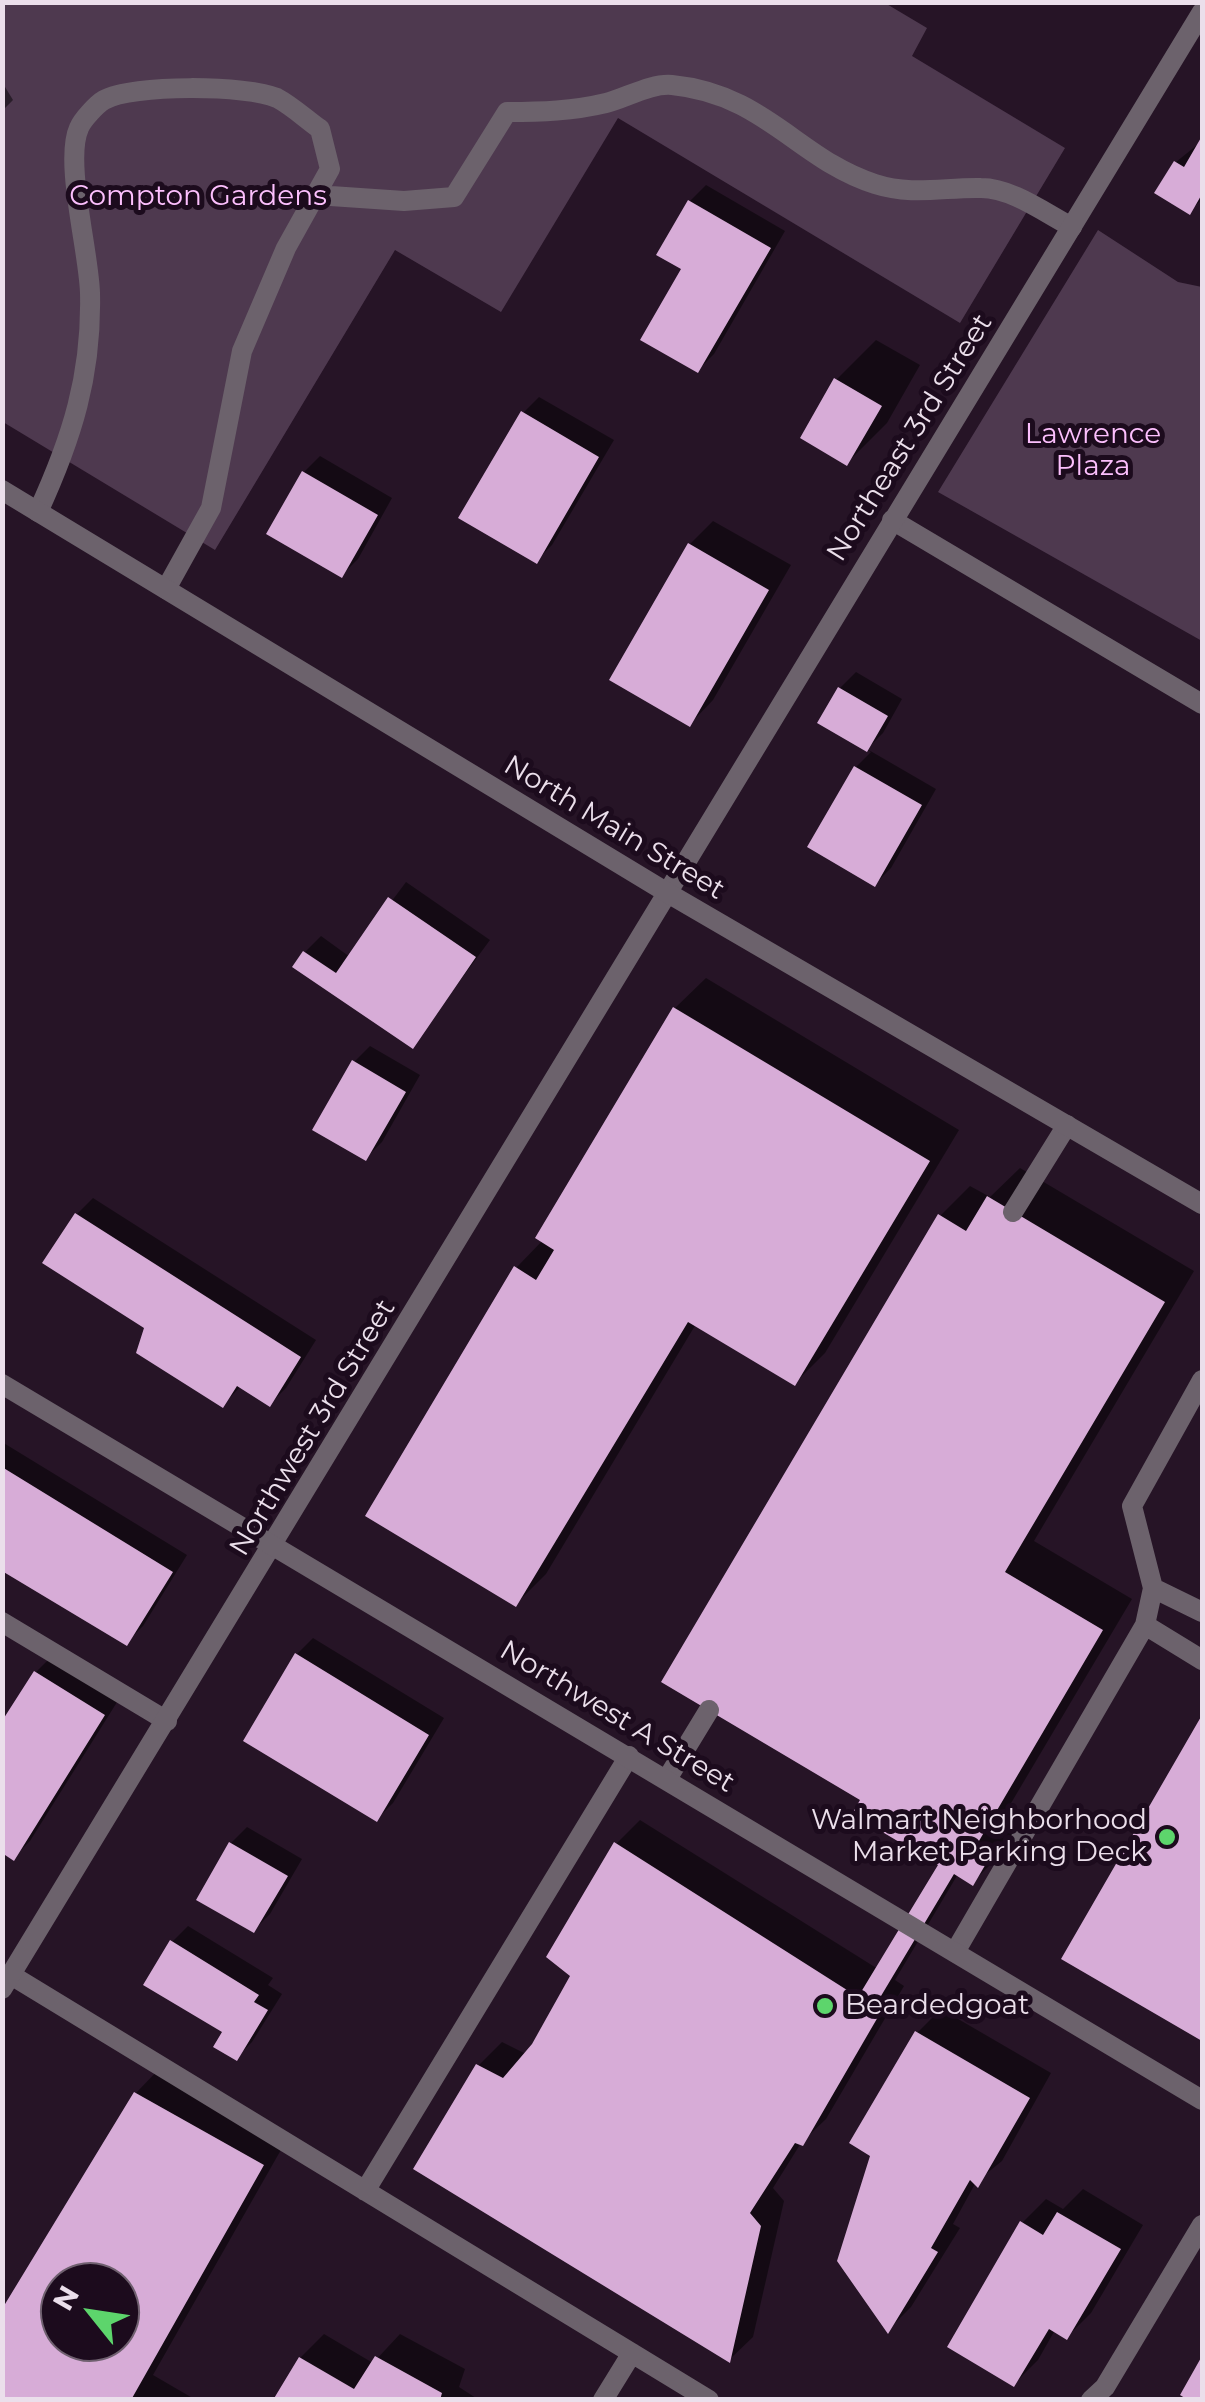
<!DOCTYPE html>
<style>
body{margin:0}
#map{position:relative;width:1205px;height:2402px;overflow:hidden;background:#261426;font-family:Montserrat,sans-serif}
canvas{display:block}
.frame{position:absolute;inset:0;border:5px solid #ebdfeb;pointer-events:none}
.north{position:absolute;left:40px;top:2262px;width:100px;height:100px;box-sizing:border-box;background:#1c0b1d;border:2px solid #6f606f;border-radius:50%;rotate:300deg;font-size:28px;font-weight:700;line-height:40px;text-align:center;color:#ebdfeb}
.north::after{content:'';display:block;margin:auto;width:35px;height:45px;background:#5dd56c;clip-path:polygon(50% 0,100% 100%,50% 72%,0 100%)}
</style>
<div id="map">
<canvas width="1205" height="2402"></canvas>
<div class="frame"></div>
<div class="north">N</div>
</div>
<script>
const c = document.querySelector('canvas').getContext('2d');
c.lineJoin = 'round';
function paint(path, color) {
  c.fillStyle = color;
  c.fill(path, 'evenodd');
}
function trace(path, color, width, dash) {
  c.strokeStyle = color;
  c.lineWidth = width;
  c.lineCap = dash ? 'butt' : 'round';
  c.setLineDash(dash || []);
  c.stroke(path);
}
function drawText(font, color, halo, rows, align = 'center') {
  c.font = font + ' Montserrat,sans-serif';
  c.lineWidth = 10;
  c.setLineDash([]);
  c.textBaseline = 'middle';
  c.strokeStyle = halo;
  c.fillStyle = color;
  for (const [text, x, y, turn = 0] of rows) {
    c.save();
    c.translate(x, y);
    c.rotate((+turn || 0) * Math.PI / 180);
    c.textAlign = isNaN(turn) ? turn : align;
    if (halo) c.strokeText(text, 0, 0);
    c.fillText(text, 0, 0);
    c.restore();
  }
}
const green = new Path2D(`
 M2,3H885L927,28L912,56L1065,148L960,323L618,118L501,312L395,250L215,550L3,422Z
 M1098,230L1178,282L1202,287V641L938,492Z`);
const shadow = new Path2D(`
 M2,82L13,100L2,111Z
 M1202,141V199L1190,211L1176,162Z
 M706,185L785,231L714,354L698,370L685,268L690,201Z
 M876,340L920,365L887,423L847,463L836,380Z
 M539,397L614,440L552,545L536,561L523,413Z
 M320,456L392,498L358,559L342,575L304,472Z
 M713,521L791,565L713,700L690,724V544Z
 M856,672L902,699L883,733L867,749L936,789L891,868L875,884L856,767L871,752L820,722L840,688Z
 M406,882L490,940L412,1046L305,952L321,936L350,957Z
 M706,978L959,1130L825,1353L795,1383L696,1324L546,1574L516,1604V1268L543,1240L538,1237L675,1008Z
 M370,1046L420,1075L382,1142L366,1158L354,1062Z
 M1020,1168L1194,1271L1034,1541L1132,1599L1004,1815L1019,1824L1003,1852L973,1882L958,1874L895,1980L904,1986L826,2119L801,2143L773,2188L784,2201L753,2337L729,2360L478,2066L502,2042L526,2054L573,1975L616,1844L640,1820L878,1969L942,1864L864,1799L940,1216L970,1186L990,1197Z
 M93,1198L316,1340L286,1388L270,1404L241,1386L223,1405L147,1327L77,1214Z
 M2,1442L187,1555L143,1626L127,1642L2,1568Z
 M313,1638L444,1718L393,1803L377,1819L297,1654Z
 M52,1656L119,1699L30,1841L14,1857L36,1672Z
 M1202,1720V2038L1065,1958Z
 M247,1827L302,1859L270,1914L254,1930L199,1899L231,1843Z
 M188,1926L273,1978L268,1985L282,1994L252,2042L236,2058L226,2031L172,1942Z
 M941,2009L1051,2073L1002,2161L976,2182L953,2224L960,2228L911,2307L888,2330L917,2033Z
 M159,2069L286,2141L153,2375L196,2400H2L136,2093ZM60,2282H120V2342H60Z
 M1083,2189L1143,2225L1091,2313L1067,2337L1055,2330L1038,2360L1014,2384L1022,2223L1046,2199L1063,2209Z
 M324,2334L373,2363L400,2334L465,2369L459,2387L479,2400H276L300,2358Z`);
const building = new Path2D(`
 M1202,136V194L1190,215L1154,193L1174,161L1184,167Z
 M688,200L771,248L698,373L640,340L681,269L656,255Z
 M834,378L882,406L847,466L800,438Z
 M521,411L599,457L537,564L458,518Z
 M302,471L378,515L342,578L266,534Z
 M688,543L769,590L690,727L609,680Z
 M838,687L888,716L867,752L817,723Z
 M854,766L922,805L875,887L807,847Z
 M388,897L476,957L413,1049L292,967L303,951L336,973Z
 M673,1007L930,1161L795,1386L688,1322L516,1607L365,1516L514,1266L536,1280L554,1250L535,1238Z
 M352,1060L406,1092L366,1161L312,1130Z
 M987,1196L1165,1302L1005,1572L1103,1630L976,1846L991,1855L973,1886L954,1874L875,2006L882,2010L803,2146L795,2143L750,2213L761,2226L730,2363L413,2169L476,2064L503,2078L532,2044L570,1976L546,1957L614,1842L858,1997L938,1865L852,1814L860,1800L661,1682L938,1214L966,1231Z
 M75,1213L301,1357L270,1407L237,1386L223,1408L136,1353L144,1328L42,1263Z
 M2,1467L173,1572L127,1646L2,1571Z
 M295,1653L429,1735L377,1822L243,1741Z
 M34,1671L105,1715L14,1861L2,1853V1721Z
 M1202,1715V2041L1061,1959Z
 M229,1842L288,1876L254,1933L196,1900Z
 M170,1940L259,1995L254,2002L268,2010L237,2061L213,2047L222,2032L143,1985Z
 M915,2031L1030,2098L978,2188L970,2180L931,2248L938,2252L888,2334L837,2261L870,2156L849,2143Z
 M134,2092L264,2165L131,2400H2V2309ZM60,2282H120V2342H60Z
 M1057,2212L1121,2249L1067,2340L1049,2329L1014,2387L947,2347L1020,2221L1043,2235Z
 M375,2356L442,2393L440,2400H273L299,2357L354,2389Z
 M1202,2356V2400H1188L1180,2395Z`);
const service = new Path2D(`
 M316,195L404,201L454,197L507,112C541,112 573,111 606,103C626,98 651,83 672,85C765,94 799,160 875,184C912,196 945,187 981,188C1012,188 1045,213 1072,227
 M38,512C72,438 92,375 90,293C89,252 64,161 79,128C82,120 97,104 104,100C132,84 248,85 277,98C292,106 306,119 320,129L330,169L286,248L242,351L211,508L166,589
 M1013,1212L1067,1125
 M1153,1588L1202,1612
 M2,1622L167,1721
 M1145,1625L1202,1660
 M667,1779L709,1710
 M955,1952L1145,1625L1153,1588L1132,1506L1202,1380
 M11,1975L709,2400
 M365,2191L629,1756
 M603,2400L632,2353
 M1091,2400L1105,2387L1202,2225`);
const pedestrian = new Path2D(`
 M892,520L1202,704`);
const minor = new Path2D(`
 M2,1989L1202,12`);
const tertiary = new Path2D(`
 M2,490L666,892L1202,1204
 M2,1384L1202,2100`);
const markers = [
 [1167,1837,10,"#5dd56c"],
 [825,2006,10,"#5dd56c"]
];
const parkNames = [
 ["Compton Gardens",198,197],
 ["Lawrence",1093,435],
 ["Plaza",1093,467]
];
const streetNames = [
 ["Northeast 3rd Street",910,438,-58],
 ["North Main Street",614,828,31],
 ["Northwest 3rd Street",313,1428,-59],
 ["Northwest A Street",617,1717,31]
];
const poiNames = [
 ["Walmart Neighborhood",1147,1821],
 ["Market Parking Deck",1147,1853],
 ["Beardedgoat",845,2006,"left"]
];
paint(green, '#4e394f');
paint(shadow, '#0007');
paint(building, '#d7acd7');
trace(service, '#6c626c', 20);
trace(pedestrian, '#6c626c', 20);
trace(minor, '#6c626c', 20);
trace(tertiary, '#6c626c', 20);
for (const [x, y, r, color] of markers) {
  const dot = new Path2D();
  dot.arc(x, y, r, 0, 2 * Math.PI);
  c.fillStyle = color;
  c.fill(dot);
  trace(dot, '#1c0b1d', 4);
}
drawText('28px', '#fcbffd', '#1c0b1d', parkNames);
drawText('28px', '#ebdfeb', '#1c0b1d', streetNames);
drawText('28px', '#ebdfeb', '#1c0b1d', poiNames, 'right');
</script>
